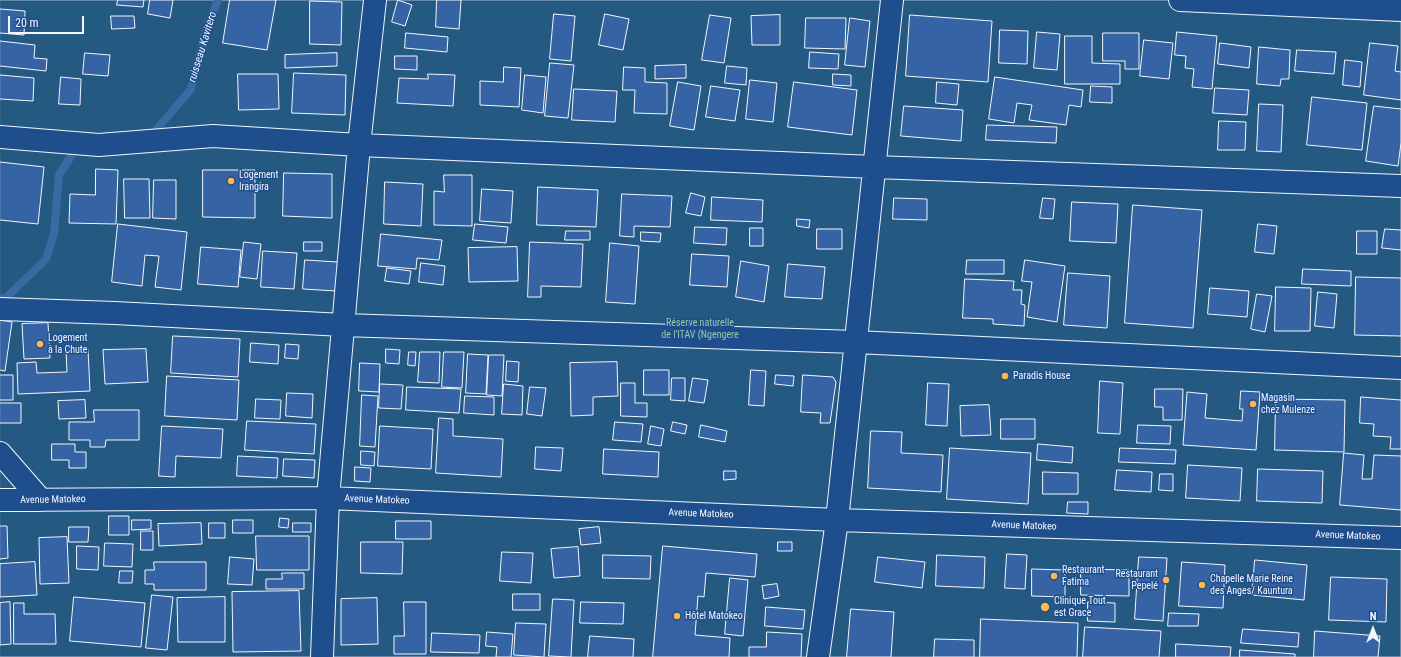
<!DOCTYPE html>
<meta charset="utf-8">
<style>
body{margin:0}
#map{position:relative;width:1401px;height:657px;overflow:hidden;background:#1f4e8c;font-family:"Roboto Condensed",sans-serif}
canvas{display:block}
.north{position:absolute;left:1353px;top:609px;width:40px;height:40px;-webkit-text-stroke:3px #1f4e8c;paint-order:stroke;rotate:0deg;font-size:11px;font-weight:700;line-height:16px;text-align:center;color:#f2f6ff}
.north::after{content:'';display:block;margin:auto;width:14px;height:18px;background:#f2f6ff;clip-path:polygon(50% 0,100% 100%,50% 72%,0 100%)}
.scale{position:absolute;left:8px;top:16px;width:76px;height:18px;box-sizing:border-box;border:2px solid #f2f6ff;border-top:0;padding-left:5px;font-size:12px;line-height:14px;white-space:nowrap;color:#f2f6ff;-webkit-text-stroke:3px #1f4e8c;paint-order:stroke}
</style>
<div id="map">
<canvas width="1401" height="657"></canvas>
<div class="north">N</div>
<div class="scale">20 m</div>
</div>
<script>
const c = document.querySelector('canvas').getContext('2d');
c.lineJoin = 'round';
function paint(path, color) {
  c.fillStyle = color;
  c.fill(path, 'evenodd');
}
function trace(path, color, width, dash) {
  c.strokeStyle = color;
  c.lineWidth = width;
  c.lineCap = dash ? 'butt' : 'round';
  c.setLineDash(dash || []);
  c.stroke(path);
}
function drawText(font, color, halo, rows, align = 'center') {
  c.font = font + ' "Roboto Condensed",sans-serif';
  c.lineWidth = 3;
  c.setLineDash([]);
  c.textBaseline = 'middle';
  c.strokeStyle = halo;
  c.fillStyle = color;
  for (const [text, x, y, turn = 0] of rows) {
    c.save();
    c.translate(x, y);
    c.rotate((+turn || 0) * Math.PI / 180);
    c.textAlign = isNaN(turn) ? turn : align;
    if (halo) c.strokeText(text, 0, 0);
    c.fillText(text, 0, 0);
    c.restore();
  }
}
const green = new Path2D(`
 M0,0H1401V657H0Z`);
const stream = new Path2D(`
 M148,135L153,134L191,89L206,30L218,0
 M0,298H6L46,259L54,234L59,175L77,147H80`);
const building = new Path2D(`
 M118,0H144L143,7L117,5Z
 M150,0H173L170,18L148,14Z
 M230,0H276L267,50L223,43Z
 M398,0L412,5L405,26L392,22Z
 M437,0H461L459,29L436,27Z
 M310,1L342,2L341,45L310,44Z
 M0,9L25,11L24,35L0,33Z
 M554,14L575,16L571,61L550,59Z
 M605,14L629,19L623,50L599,45Z
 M710,15L731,18L724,63L702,60Z
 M780,15V45H752L751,16Z
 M910,15L992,21L988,82L906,76Z
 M111,16H134L135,28L112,29Z
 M806,18H846L845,49L805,48Z
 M850,18L870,21L865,67L845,65Z
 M1000,30L1028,31L1027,64L999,63Z
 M1037,32L1060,34L1057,70L1034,68Z
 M1177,32L1217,36L1212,89L1192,87L1194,69L1185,68L1186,56L1175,55Z
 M406,33L448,37L447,52L405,48Z
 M1103,33H1139V69H1125V61H1103Z
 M1065,36H1092V63L1120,64V84H1065Z
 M1144,40L1173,43L1169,79L1140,76Z
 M0,41L35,45L34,58L47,59L46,71L0,66Z
 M1220,43L1251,47L1249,68L1218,64Z
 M1370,43L1398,46L1395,71L1401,72V100L1364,95Z
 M1259,47L1290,50L1289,79H1281L1280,86L1257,84Z
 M1297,50L1336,52L1334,74L1295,71Z
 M810,52L839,54L838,69L809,68Z
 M85,53L110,55L108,76L83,74Z
 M337,53V66L285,68V55Z
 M395,56H417V70L395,69Z
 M1345,60L1362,62L1360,87L1343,85Z
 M550,63L574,65L568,118L545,116Z
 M686,65V78L655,79V66Z
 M727,66L747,68L746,85L725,83Z
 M504,67L521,68L519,107L480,105V81L503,82Z
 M624,67L645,68V82L667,83V114L634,113L635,90H623Z
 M294,73L346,75L345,115L292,113Z
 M238,74H278L279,109L239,110Z
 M428,74L455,75L453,106L397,103L399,78L428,79Z
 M833,74L851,75V86L833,85Z
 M0,75L34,78L33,101L0,99Z
 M525,75L546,77L543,113L522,110Z
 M61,77L81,79L80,105L59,104Z
 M995,77L1083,90L1081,107L1069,105L1066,125L1029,120L1032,105L1017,103L1014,123L989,119Z
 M750,80L777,83L773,122L746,119Z
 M678,82L701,86L694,130L670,126Z
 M794,82L857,90L852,135L788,127Z
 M937,82L959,84L957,105L936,103Z
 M711,86L740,90L735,121L706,117Z
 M1091,86L1112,87V103L1090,102Z
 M1215,88L1249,90L1247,115L1213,113Z
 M574,89L617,91L615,122L572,120Z
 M1312,97L1367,103L1362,150L1307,145Z
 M1259,104L1283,105L1281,152L1257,151Z
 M904,106L963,110L961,141L901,136Z
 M1374,106L1401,109V143L1398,166L1366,161Z
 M1219,121L1246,122L1245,150H1218Z
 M987,125L1057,127L1056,143L986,140Z
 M0,162L44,167L38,224L0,220Z
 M96,169L118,170L116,224L69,223L70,194L95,195Z
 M203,170H255V218L203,217Z
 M284,173L332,174V218L283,216Z
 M444,175H472V226L434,225V191L444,192Z
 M124,179H149L150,218H125Z
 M154,180H176V219L153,218Z
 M385,182L423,184L421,226L384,224Z
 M538,187L598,190L596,227L537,225Z
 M482,189L513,191L511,223L480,221Z
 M691,193L705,197L701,216L686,213Z
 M622,194L672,196L670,227L634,226V237L620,236Z
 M712,197L763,200L762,222L711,220Z
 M894,198L927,199V220L893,219Z
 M1043,198L1055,199L1053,219L1040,218Z
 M1072,202L1118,204L1116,243L1070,241Z
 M1133,205L1202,210L1193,328L1125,323Z
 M797,219L810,220L809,228L797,226Z
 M118,224L187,232L181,290L155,287L159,256L145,255L142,286L112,282Z
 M475,224L508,227L506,243L473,240Z
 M1258,224L1277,226L1274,254L1255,252Z
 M695,227L727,228L726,245L694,243Z
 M750,228H763V246H750Z
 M817,229H842V249H817Z
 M1385,229L1401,230V250L1382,248Z
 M566,231H590V240H565Z
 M1357,231H1377V254H1357Z
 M641,232L661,233L660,242L641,241Z
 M381,234L442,240L439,260L417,258L416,269L378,266Z
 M244,242L261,244L257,279L240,277Z
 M304,242H322V251H304Z
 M530,242L583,244L581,287L541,286V297H528Z
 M610,243L639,246L635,304L606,302Z
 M201,247L241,250L238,287L198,284Z
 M517,247L518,281L469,282L468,248Z
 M263,251L297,253L294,289L261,287Z
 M692,254L729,256L727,287L690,285Z
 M305,260L338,262L336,291L303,289Z
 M967,260H1004V274H966Z
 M1025,260L1065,266L1057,322L1027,317L1032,282L1022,281Z
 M741,261L769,266L764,302L736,297Z
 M421,263L445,266L443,285L419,282Z
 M788,264L825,267L822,299L785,297Z
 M387,268L411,271L409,284L385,281Z
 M1303,269L1351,271V286L1302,284Z
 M1068,273L1110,276L1107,328L1064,325Z
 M1356,277L1401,278V336L1355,335Z
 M965,279L1014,281L1013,290H1022L1021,304L1025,305L1024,326L993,324V319L963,318Z
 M1276,287L1311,288L1310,331H1275Z
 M1210,288L1249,291L1247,317L1208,314Z
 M1318,292L1337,294L1334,328L1315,326Z
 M1257,294L1272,296L1265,332L1251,329Z
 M0,320L12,322L5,371L0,370Z
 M48,323L50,358L24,359L22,324Z
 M173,336L240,339L238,377L171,373Z
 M251,343L279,345L278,364L250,362Z
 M286,344L299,345L298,359L285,358Z
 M88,349L90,391L18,394L17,363L36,362L37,373L67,372L66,350Z
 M146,349L148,382L105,384L103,350Z
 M386,349L400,350L399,364L386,363Z
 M409,352H416L415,366L408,365Z
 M420,352H440L439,383L418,382Z
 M444,352H464L462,388L442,387Z
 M468,354L488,355L486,394L466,393Z
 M489,355H504L502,396L487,395Z
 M507,361L519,362L518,382L506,381Z
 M617,362L618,396L593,397V415L571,416L570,363Z
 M360,363L380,364L379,392L359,391Z
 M644,370H669V395H644Z
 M751,370L766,371L764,406L749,405Z
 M0,375H13V400H0Z
 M776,375L794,376L793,386L775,384Z
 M803,375L833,377L836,382L830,423H820L821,413L801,412Z
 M167,376L239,380L237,420L165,416Z
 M672,378H685V401L671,400Z
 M693,378L708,380L704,403L689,401Z
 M1100,381L1123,383L1120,434L1098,433Z
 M621,383H635V403H647V417L621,416Z
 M928,383L949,384L947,426L926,425Z
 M380,384L403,385L401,409L379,408Z
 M504,384L523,386L522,415L502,414Z
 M407,387L461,389L459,413L406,410Z
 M530,387L546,388L542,416L527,414Z
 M1155,389H1183L1182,420H1163V407H1155Z
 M1241,391L1260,392L1256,450L1183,445L1187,392L1207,394L1205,418L1242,421L1243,409H1240Z
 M287,393L313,394L312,418L286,416Z
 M362,395L378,396L375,447L360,446Z
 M465,396L494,397V415L464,413Z
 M1361,397L1401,400V449H1390L1391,437L1373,436L1374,424L1360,423Z
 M256,399L281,400L280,419L255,418Z
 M1276,399L1345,400L1344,452L1275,450Z
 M85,400L86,418L59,419L58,401Z
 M0,403H21V423H0Z
 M989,405L991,435L961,436L960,406Z
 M94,410H139V440H106L105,447H90V440H69V422H94Z
 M439,418L453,419V436L503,439L501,477L436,473Z
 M1001,419H1035V439H1001Z
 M247,421L316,424L314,454L245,450Z
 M615,422L643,424L641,442L613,440Z
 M673,422L687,425L685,434L671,431Z
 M701,425L727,431L725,442L699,437Z
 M1138,425L1171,426L1170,444L1137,443Z
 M162,426L223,429L221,458L176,456L175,477L159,476Z
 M380,426L433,429L431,469L378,466Z
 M651,426L664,429L661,446L648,444Z
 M871,431L902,432L901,453L943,455L941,492L868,488Z
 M52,444H75V452H86V468H69V460H52Z
 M1038,444L1073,447L1072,463L1037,460Z
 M536,447L563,448L561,471L535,469Z
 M950,448L1031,453L1028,504L947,499Z
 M1120,448L1176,450L1175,464L1119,462Z
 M604,449L659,452L658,477L603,474Z
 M361,451L375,452L374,466L361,465Z
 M1344,453L1364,455L1362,479H1372L1374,455L1401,456V510L1340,505Z
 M238,456L278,458L277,478L237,476Z
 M284,459L315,460L314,478L283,476Z
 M1188,465L1242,468L1240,501L1186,498Z
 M355,467L371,468L370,482L355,481Z
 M1258,469L1323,471L1322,503L1257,501Z
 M1117,470L1152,472L1151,492L1115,490Z
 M724,471H736V479L724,480Z
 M1043,472L1078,473V494H1043Z
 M1160,474H1173V491L1159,490Z
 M1068,502H1088V514L1067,513Z
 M109,516H129V535H109Z
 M280,518L289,519L288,528L279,527Z
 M132,520H151V529L132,530Z
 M233,520H253V533H233Z
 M396,521H431V539H396Z
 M201,523L202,544L159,546L158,524Z
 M209,523H225V538H209Z
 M293,523H311V532H293Z
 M0,526H7L8,558L0,559Z
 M69,527H89L88,542H69Z
 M599,527L601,543L581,545L579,529Z
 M141,531H153V550H141Z
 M256,536H309V570H257Z
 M67,537L69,583L40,584L39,538Z
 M361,542H403L402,574L361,573Z
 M778,542H792V551H778Z
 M105,543L133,544L132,567L104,566Z
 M77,546L99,547L98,570L77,569Z
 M663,546L757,554L755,577L706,573L704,597L698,596L695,635L730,638L729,657H653Z
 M578,547L580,576L554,578L551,549Z
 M502,552L533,553L531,583L500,581Z
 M1007,554L1027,555L1025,589L1005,588Z
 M603,555L651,556L650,579L603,578Z
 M937,555L985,557L984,588L936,586Z
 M230,557L254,559L252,585L228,584Z
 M878,557L925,562L922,588L875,582Z
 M1139,557L1167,558L1163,621L1135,619Z
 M1255,560L1307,565L1304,600L1252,595Z
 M35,562L37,595L0,597V564Z
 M154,562H206V590H154V584H145V570H154Z
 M1182,562L1225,565L1223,608L1179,606Z
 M1032,569L1065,570V597L1032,596Z
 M1081,569L1129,570V596L1081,595Z
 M120,571H133L132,583H119Z
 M282,573H304V589H266V579H282Z
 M1331,577L1387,579L1386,622L1329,620Z
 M730,578L748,580L743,636L725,634Z
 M777,584L779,596L764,599L762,586Z
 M299,591L301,651L233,652L232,592Z
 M513,594H540V610H513Z
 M152,595L173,597L167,650L146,648Z
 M74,597L145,603L141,647L70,641Z
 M225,597V642H178L177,598Z
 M377,598L378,644L341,645V599Z
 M553,599L574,600L571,657L549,656Z
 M10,602L11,644L0,645V603Z
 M404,602H426V654H394V636H404Z
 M581,602L624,603L623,624L580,623Z
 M1088,602L1115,603V622L1088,621Z
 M14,603H24V614H55L56,644H14Z
 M766,607L805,610L803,629L765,626Z
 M851,609L894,612L891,657H847Z
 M1169,613L1199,614L1198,626H1168Z
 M981,619L1078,623L1077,657H980Z
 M516,623L546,624L544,657L514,655Z
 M1085,627L1161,631L1159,657H1083Z
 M1243,629L1299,633L1298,647L1241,643Z
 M1315,631L1380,636L1378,657H1314Z
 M487,632L513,634L511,657H496L497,647L486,646Z
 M767,632L802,634L801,657H749V647H766Z
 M432,633L480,635L479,653L431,652Z
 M590,636L634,639L633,657H588Z
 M935,639L974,640V657H934Z
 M1176,644L1231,647L1230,657H1176Z
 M1240,650L1295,654V657H1240Z`);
const minor = new Path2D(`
 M1180,0L1401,10
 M0,137L99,145L213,136L359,145L874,167L1401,186
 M0,309L115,313L343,325L856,342L1401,368
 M0,453L41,500
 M0,500L328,498L837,520L1401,538
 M322,657L328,498L359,145L375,0
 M818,657L837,520L892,0`);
const markers = [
 [231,181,4,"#ffb74d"],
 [40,344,4,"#ffb74d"],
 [1005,376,4,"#ffb74d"],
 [1253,404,4,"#ffb74d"],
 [1054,576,4,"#ffb74d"],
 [1166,580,4,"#ffb74d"],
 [1202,585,4,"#ffb74d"],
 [1045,607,5,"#ffb74d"],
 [677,616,4,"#ffb74d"]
];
const poiNames = [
 ["Logement",239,175],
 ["Irangira",239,187],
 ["Logement",48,338],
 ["à la Chute",48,350],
 ["Paradis House",1013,376],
 ["Magasin",1261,398],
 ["chez Mulenze",1261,410],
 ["Restaurant",1062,570],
 ["Fatima",1062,582],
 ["Restaurant",1158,574,"right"],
 ["Pepelé",1158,586,"right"],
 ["Chapelle Marie Reine",1210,579],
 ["des Anges/ Kauntura",1210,591],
 ["Clinique Tout",1054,601],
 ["est Grace",1054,613],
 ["Hôtel Matokeo",685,616]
];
const parkNames = [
 ["Réserve naturelle",700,323],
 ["de l'ITAV (Ngengere",700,335]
];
const streetNames = [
 ["Avenue Matokeo",53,500,-1],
 ["Avenue Matokeo",377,500,2],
 ["Avenue Matokeo",701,514,2],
 ["Avenue Matokeo",1024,526,2],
 ["Avenue Matokeo",1348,536,2]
];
const waterNames = [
 ["ruisseau Kavitero",203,47,-73]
];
paint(green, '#245a82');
trace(green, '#a8bbd7', 1);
trace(stream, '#3b69a3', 8);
paint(building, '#3563a3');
trace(building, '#f2f6ff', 1);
trace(minor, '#f2f6ff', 24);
trace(minor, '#1f4e8c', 22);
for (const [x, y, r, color] of markers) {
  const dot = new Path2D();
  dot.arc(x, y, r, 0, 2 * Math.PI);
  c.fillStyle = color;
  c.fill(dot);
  trace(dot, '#1f4e8c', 1.5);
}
drawText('10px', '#f2f6ff', '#1f4e8c', poiNames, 'left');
drawText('10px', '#97c8a6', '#1f4e8c', parkNames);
drawText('10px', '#f2f6ff', '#1f4e8c', streetNames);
drawText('italic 11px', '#f2f6ff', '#1f4e8c', waterNames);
</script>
